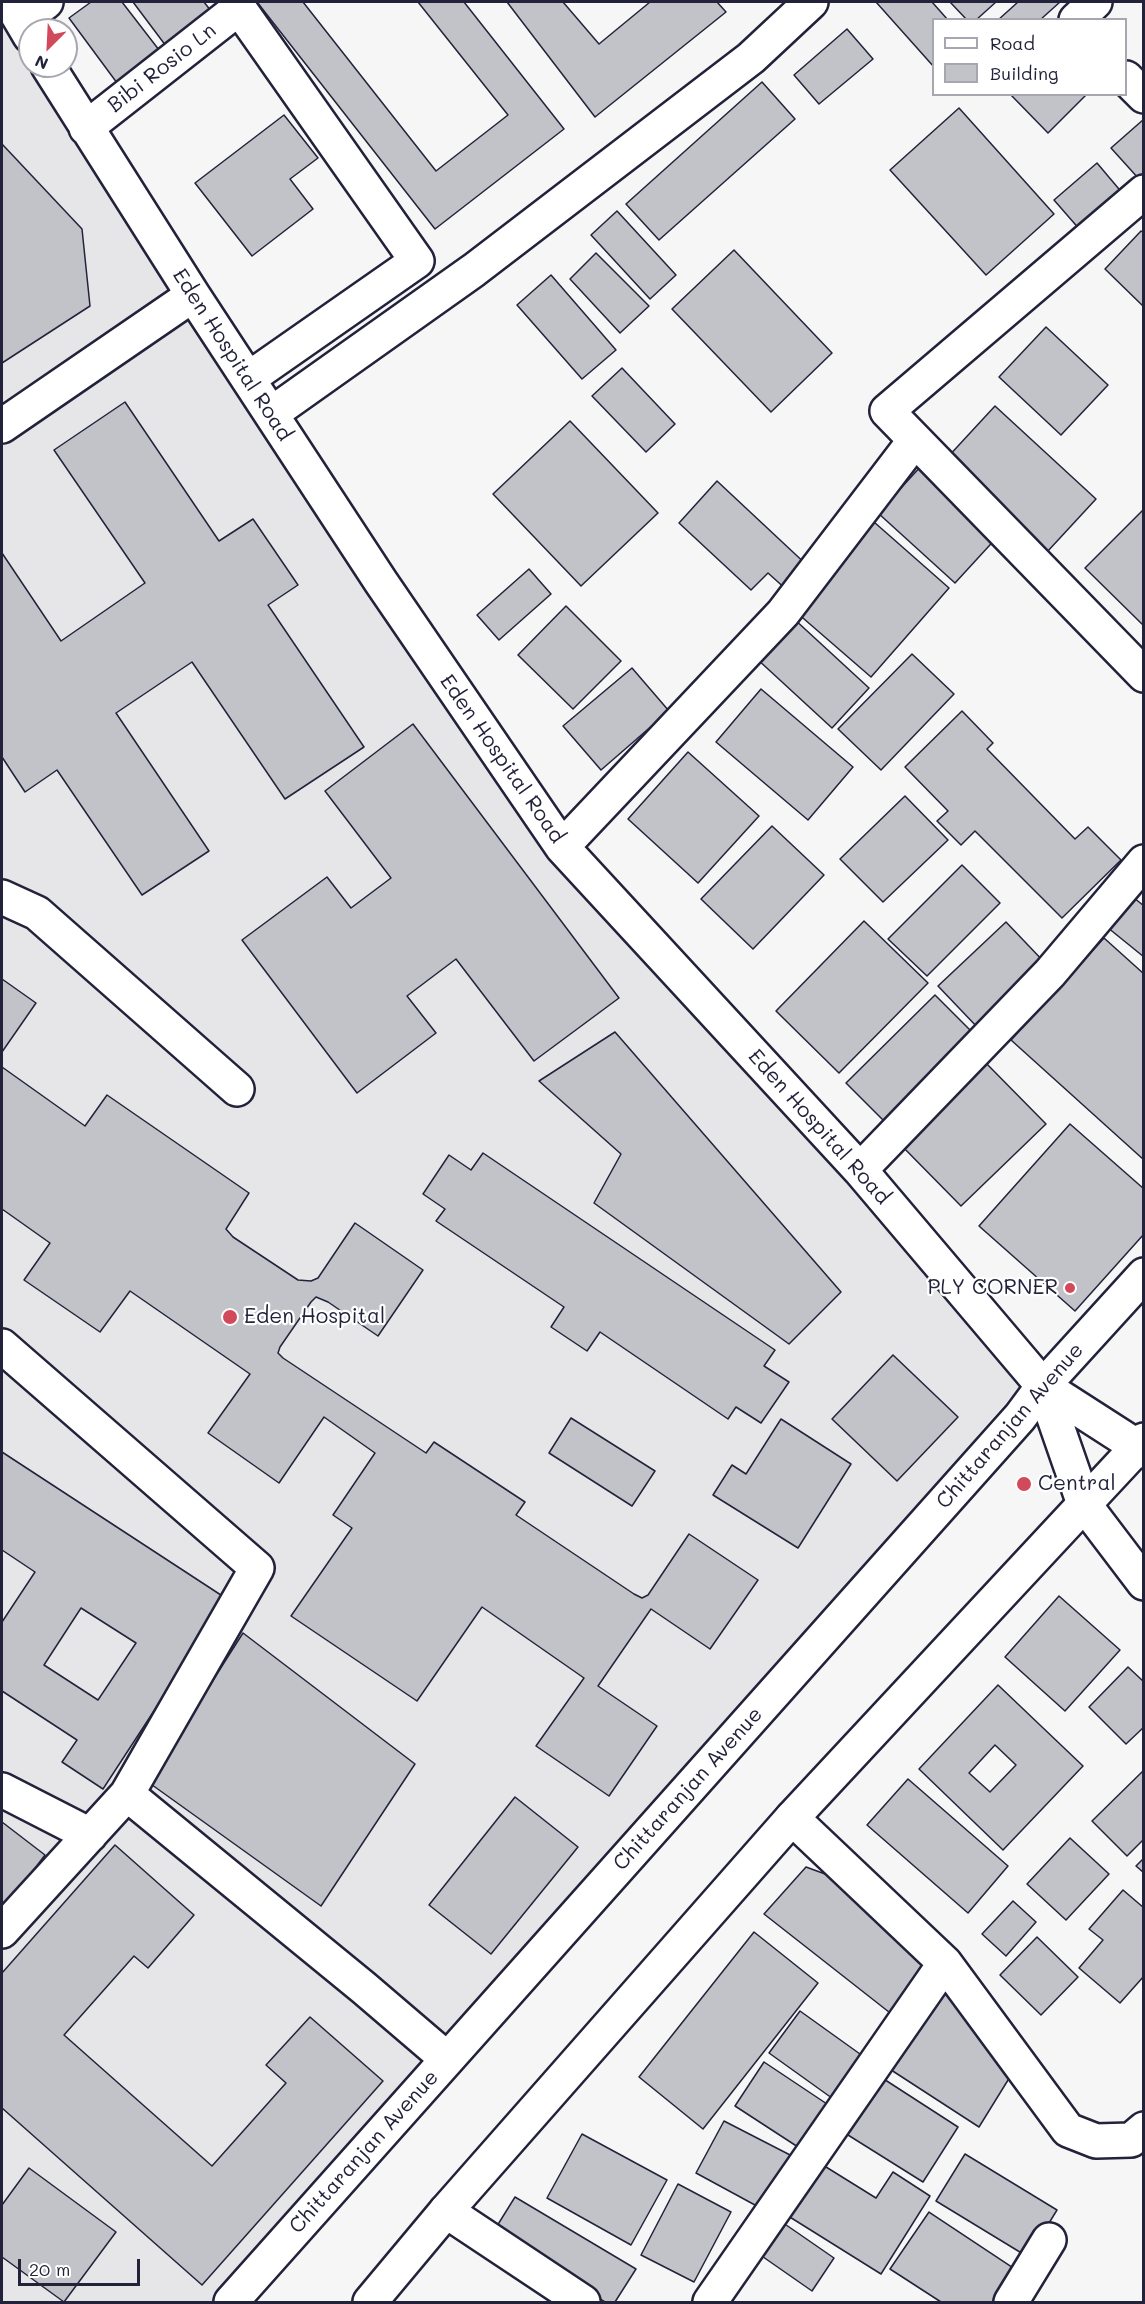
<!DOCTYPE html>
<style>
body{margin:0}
#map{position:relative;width:1145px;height:2304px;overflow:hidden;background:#f6f6f7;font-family:Mali,sans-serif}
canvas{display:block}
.frame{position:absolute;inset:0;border:3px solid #22223b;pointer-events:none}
.legend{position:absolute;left:932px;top:18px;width:195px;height:78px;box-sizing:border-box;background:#fff;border:2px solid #a7a7b1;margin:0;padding:8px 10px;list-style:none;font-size:18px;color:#22223b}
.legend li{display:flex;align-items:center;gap:12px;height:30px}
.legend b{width:30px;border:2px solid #a7a7b1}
.north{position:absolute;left:18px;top:18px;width:60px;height:60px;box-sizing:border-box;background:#fff;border:2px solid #a7a7b1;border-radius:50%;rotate:204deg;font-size:16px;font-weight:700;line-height:24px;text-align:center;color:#22223b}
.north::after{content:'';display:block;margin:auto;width:21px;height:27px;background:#d1495b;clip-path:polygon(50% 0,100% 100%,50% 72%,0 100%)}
.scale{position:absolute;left:18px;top:2259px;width:122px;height:27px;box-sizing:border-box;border:3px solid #22223b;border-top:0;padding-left:8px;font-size:18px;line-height:21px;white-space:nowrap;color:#22223b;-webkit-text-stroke:4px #fff;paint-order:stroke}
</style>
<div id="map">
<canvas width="1145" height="2304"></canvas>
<div class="frame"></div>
<ul class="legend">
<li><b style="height:8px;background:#fff"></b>Road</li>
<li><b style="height:16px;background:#c2c2c9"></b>Building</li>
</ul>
<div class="north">N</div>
<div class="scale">20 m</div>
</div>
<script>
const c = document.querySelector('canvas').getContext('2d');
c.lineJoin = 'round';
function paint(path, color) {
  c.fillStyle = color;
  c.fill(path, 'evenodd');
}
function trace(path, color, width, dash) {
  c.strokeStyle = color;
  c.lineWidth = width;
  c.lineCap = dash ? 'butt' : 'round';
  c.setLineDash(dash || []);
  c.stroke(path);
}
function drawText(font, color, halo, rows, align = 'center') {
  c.font = font + ' Mali,sans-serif';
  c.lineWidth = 4.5;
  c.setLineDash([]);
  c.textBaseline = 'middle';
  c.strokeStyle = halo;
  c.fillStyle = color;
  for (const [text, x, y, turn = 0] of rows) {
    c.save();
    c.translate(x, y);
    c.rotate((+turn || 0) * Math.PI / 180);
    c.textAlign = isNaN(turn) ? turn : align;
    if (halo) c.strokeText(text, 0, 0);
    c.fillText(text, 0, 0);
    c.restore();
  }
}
const built = new Path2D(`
 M2,7L30,50V66H41L592,899L1029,1376L225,2302H2Z`);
const building = new Path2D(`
 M91,2H122L166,59L123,91L69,18Z
 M133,2H204L218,20L172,54Z
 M257,2H303L436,171L508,115L418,2H464L564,129L435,229Z
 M507,2H563L599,44L650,2H717L726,12L595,117Z
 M876,2H932L948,20H934V67Z
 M950,2H996L976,20H967Z
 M1018,2H1060L1040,20H998Z
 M847,29L873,59L819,104L794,75Z
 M762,82L795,119L659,240L626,204Z
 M1010,94H1087L1048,133Z
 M959,108L1054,214L986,275L890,170Z
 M284,115L318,158L290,179L313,209L252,256L195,183Z
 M1144,119V175L1139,179L1111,148Z
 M2,144L82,229L90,306L2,363Z
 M1097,163L1124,195L1081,231L1054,200Z
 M617,211L676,275L650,299L591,235Z
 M1141,231L1144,233V307L1105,269Z
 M734,250L832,353L771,412L672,309Z
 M596,253L649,306L620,333L570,279Z
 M551,275L616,350L582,379L517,305Z
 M1046,327L1108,385L1061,435L999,377Z
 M622,368L675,424L646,452L592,396Z
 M125,402L219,541L253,519L298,585L268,605L364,747L285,799L192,662L116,713L209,851L142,895L57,770L25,792L2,757V553L61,641L145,583L54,450Z
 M995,406L1096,499L1047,552L946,459Z
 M570,421L658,513L581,586L493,494Z
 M923,464L1000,534L955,583L878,513Z
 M717,481L810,568L788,591L768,573L751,590L679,523Z
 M1144,509V626L1085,568Z
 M874,522L949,588L871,677L796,612Z
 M529,569L551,594L499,640L477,615Z
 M566,606L621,661L573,709L518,655Z
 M793,618L869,688L832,728L756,658Z
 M912,654L954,694L881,770L838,729Z
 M632,668L669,711L601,770L563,726Z
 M761,689L853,767L808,820L716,742Z
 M962,711L993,743L987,749L1075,839L1088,827L1121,860L1062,918L975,831L961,845L937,821L948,811L905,767Z
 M413,724L619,998L534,1061L456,959L407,996L436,1033L357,1093L242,940L327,877L351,908L391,878L325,791Z
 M688,752L759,816L698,883L628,819Z
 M905,796L948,840L883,902L840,859Z
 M772,826L824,875L753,949L701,899Z
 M962,865L1000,903L927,976L888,939Z
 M1128,893L1144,906V957L1102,923Z
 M864,921L928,983L839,1073L776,1011Z
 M1006,922L1047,965L979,1029L938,986Z
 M1104,938L1144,974V1160L1011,1040Z
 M2,979L36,1003L2,1052Z
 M935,995L976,1036L888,1125L846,1083Z
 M615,1032L841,1292L789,1344L594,1203L621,1154L539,1081Z
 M982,1059L1046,1124L961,1206L897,1141Z
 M2,1067L85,1126L107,1095L249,1193L226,1229L233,1237L298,1280L311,1281L318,1278L355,1223L423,1270L378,1336L328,1302L316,1297L311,1302L280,1347L278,1353L283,1358L426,1453L434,1442L525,1502L516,1515L634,1594L642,1598L648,1595L689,1534L758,1580L710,1649L651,1609L598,1686L657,1726L609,1796L536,1746L584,1678L482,1607L417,1701L291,1616L352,1528L333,1515L375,1453L324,1417L279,1483L208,1433L250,1374L130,1291L100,1332L24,1280L50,1243L2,1209Z
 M1070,1124L1144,1189V1234L1075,1311L979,1226Z
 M483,1153L775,1350L764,1366L789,1382L761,1423L736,1407L728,1419L600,1332L587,1351L551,1327L564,1307L436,1221L445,1209L423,1194L449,1155L471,1170Z
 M893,1355L958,1417L897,1481L832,1419Z
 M571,1418L655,1471L632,1506L549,1453Z
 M781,1419L851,1464L798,1548L713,1495L732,1465L746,1474Z
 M2,1452L227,1599L103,1789L62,1762L77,1740L2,1691V1622L35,1572L2,1550ZM81,1608L136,1643L98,1700L44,1665Z
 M1059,1596L1120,1650L1065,1711L1005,1657Z
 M243,1633L415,1764L321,1906L148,1782Z
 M1128,1667L1144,1682V1727L1126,1744L1089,1707Z
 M998,1685L1083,1766L1003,1850L919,1769ZM995,1745L1016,1765L990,1792L969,1773Z
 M1144,1770V1839L1127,1856L1092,1821Z
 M908,1779L1008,1866L968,1913L867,1825Z
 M515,1797L578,1847L491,1954L429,1905Z
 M2,1822L45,1855L2,1912Z
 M1070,1838L1109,1874L1066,1920L1027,1884Z
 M115,1845L194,1915L148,1968L134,1956L64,2035L212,2166L286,2083L266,2065L310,2017L383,2081L202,2285L2,2108V1973Z
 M1144,1858V1873L1136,1866Z
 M806,1867L836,1878L934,1964L894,2016L764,1914Z
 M1123,1890L1144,1908V1976L1120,2003L1079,1968L1103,1940L1089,1929Z
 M1013,1901L1036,1922L1006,1956L982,1934Z
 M754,1932L818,1983L703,2129L639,2077Z
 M1037,1937L1078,1977L1041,2015L1000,1975Z
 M943,1977L1013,2072L979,2127L885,2066Z
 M800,2011L867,2059L836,2101L769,2053Z
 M764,2062L827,2104L798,2147L735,2106Z
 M876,2074L958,2127L923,2182L840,2130Z
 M724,2121L794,2157L766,2211L696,2173Z
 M582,2134L667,2180L631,2245L547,2198Z
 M965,2154L1057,2210L1028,2257L936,2201Z
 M818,2162L876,2198L893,2172L930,2196L881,2274L785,2214Z
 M29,2168L116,2232L64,2302L2,2257V2205Z
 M678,2184L731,2212L694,2282L641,2255Z
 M515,2197L636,2269L615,2302H605L492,2234Z
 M929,2212L1021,2273L1001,2302H941L890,2269Z
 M779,2220L834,2258L812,2291L756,2252Z`);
const minor = new Path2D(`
 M10,2L30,36
 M21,20L46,2
 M1076,20L1095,2
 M48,66L193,295L381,582L562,847L860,1170L1043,1386L1144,1451
 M1126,78L1144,96
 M86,128L239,8L417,261L248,379
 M1144,192L887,411L1144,675
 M271,414L474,270L751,58L811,2
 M2,426L193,295
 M562,847L783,613L915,440
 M2,897L37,913L237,1089
 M860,1170L1050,973L1144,862
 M2,1346L257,1568L127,1794L2,1931
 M1043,1386L1084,1504L1144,1583
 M2,1790L90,1835
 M127,1794L364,1988L447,2059
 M792,1818L945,1963L1068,2130L1096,2141L1131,2140L1144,2129
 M446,2211L583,2302
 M710,2302L945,1963
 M1011,2302L1049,2240`);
const major = new Path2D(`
 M231,2302L1020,1417L1043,1386L1144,1275
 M370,2302L446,2211L792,1818L1144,1440`);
const markers = [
 [1070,1288,6,"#d1495b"],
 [230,1317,8,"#d1495b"],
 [1024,1484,8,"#d1495b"]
];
const streetNames = [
 ["Bibi Rosio Ln",162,68,-38],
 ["Eden Hospital Road",232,355,57],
 ["Eden Hospital Road",502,759,55],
 ["Eden Hospital Road",819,1127,48],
 ["Chittaranjan Avenue",1010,1426,-49],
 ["Chittaranjan Avenue",688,1789,-48],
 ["Chittaranjan Avenue",364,2152,-48]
];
const poiNames = [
 ["PLY CORNER",1058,1288,"right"],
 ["Eden Hospital",244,1317],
 ["Central",1038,1484]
];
paint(built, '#e6e6e9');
paint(building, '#c2c2c9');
trace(building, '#22223b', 1.5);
trace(minor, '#22223b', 38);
trace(major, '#22223b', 38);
trace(minor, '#fff', 33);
trace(major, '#fff', 33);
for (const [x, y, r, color] of markers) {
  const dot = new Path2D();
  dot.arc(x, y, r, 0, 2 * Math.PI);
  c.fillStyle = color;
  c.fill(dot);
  trace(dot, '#fff', 2);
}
drawText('21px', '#22223b', '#fff', streetNames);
drawText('21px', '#22223b', '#fff', poiNames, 'left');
</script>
